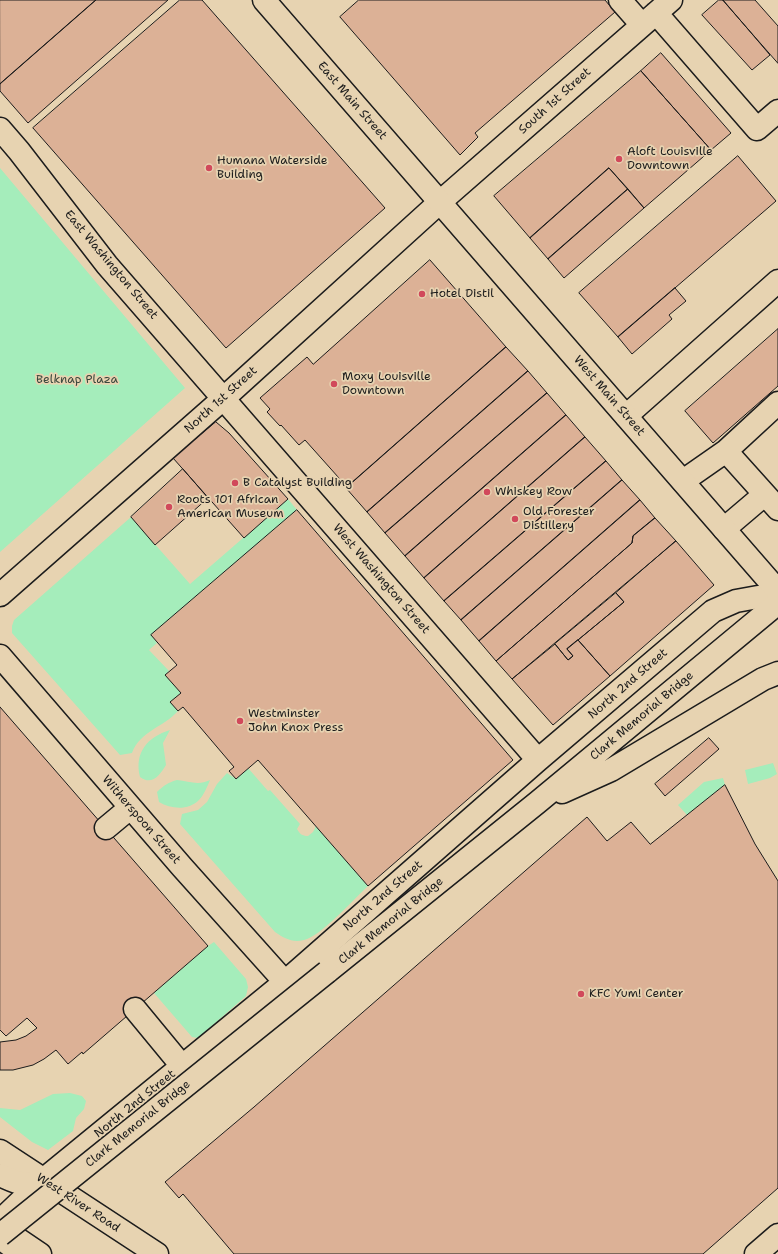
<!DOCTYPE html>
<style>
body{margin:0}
canvas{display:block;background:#e7d3b1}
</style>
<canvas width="778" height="1254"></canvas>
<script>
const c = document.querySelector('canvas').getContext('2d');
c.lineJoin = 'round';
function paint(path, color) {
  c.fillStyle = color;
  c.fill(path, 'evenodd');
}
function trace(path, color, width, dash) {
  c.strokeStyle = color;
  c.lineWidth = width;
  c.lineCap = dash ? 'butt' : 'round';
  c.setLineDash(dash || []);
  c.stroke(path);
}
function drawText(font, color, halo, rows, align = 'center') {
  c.font = font + ' "Shantell Sans",sans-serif';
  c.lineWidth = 3.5;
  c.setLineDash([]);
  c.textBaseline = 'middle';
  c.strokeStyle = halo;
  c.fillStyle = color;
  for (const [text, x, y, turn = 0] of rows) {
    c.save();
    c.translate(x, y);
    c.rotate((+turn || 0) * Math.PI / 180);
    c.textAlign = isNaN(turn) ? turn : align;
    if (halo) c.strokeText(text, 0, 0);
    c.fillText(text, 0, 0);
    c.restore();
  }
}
const green = new Path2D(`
 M0,168L185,388L0,552Z
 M288,499L297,510L151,635L157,643L149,650L169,671L165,675L181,693L170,702L178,711C164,727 140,731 132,753L120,755L12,633V626L14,620L131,517L190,584Z
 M170,730L163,743L166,765C160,775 152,786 140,777C134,753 147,737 170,730Z
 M773,763L777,774L770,778L748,784L745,770Z
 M248,768L268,791L270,790L300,824L297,829C300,834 302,836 308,836L313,832L316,826L368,886C354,899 320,937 304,940C292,943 284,938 275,932L180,824L182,814L198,810L207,802L217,784L227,773L236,779Z
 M723,778L725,785L687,815L678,805L704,782Z
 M177,780C189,781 198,786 210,780C207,787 204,795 199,800C188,811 171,809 159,802L157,792C163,786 169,782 177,780Z
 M214,942L246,979L248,987L246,996L198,1038L192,1037L154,993L208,946Z
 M70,1093L82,1096L86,1101L84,1109L76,1118L73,1131L48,1150L32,1142L0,1117V1108L20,1110L53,1094Z`);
const building = new Path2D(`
 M0,0H96L0,84Z
 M96,0H168L28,123L0,91V84Z
 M180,0H202L385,208L226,348L33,128Z
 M359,0H605L615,12L475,133L478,137L460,155L340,17Z
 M719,0H723L770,55L752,70L702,15Z
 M723,0H755L778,26V63Z
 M661,53L731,133L711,150L641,71Z
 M641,71L711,150L644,208L609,168L530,238L494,196Z
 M738,156L776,201L618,337L579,293Z
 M609,168L628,189L548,259L530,238Z
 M628,189L644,208L564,278L548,259Z
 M430,260L506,347L347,487L305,440L299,445L281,425L280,426L267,412L270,409L260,398L307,357L313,364Z
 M675,288L686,301L669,315L672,319L632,354L618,337Z
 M778,329V386L713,443L685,411Z
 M506,347L528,371L367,512L346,488Z
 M528,371L547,393L385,533L367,512Z
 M547,393L566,415L405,556L385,533Z
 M566,415L585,437L424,578L405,556Z
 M216,422L229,433L288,499L244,538L173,458Z
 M585,437L606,461L444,601L424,578Z
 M606,461L622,480L461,620L444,601Z
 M183,469L208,498L155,545L131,517Z
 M622,480L640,500L479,641L461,620Z
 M640,500L655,518L633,536L632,543L496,661L479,641Z
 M297,510L513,760L368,886L258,760L236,779L229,771L234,767L183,707L178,711L170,702L181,693L165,675L177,665L151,635Z
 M655,518L676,541L512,679L496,661L632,543L633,536Z
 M676,541L714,585L610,676L578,640L624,602L616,593Z
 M616,593L624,602L567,649L573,656L568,660L555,644Z
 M578,640L610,676L553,725L512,679L555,644L568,660L573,656L567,649Z
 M0,707L208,946L83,1054L82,1052L68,1064L56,1050L44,1059L33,1065L13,1070H0V1042L16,1040L26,1036L37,1028L27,1018L6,1036L0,1030Z
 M709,738L719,749L665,796L655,784Z
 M725,785L755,844L778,881V1188L703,1254H234L183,1194L179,1198L165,1182L254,1107L587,817L607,841L631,822L650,844Z`);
const minor = new Path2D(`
 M620,0L642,25
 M656,13L757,129L778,111
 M0,129L19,151L107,265L538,760
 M626,416L778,281
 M726,451L778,509
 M683,481L726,451L778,403
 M724,529L764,495
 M0,595L224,398L440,202L671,0
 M0,656L182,867L285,982
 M106,828L130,808
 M135,1009L182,1066
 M0,1151L157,1254
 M0,1221L43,1180L285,982L538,760L713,611L736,601L758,597L778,598
 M6,1231L40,1254`);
const major = new Path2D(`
 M264,0L778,591
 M562,792L611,770L763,679L778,673
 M327,972L538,802L778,603
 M756,1254L778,1235`);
const highway = new Path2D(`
 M0,1175C18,1183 23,1187 43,1180
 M0,1238L22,1254`);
const majorBridge = new Path2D(`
 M0,1235L327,972`);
const markers = [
 [619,159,4,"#d1495b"],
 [209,168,4,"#d1495b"],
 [422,294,4,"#d1495b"],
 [334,384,4,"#d1495b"],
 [235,483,4,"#d1495b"],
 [487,492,4,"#d1495b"],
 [169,507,4,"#d1495b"],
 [515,519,4,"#d1495b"],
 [240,721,4,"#d1495b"],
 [581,994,4,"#d1495b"]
];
const streetNames = [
 ["East Main Street",352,101,49],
 ["South 1st Street",555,101,-42],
 ["East Washington Street",111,265,50],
 ["West Main Street",609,396,49],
 ["North 1st Street",221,400,-42],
 ["West Washington Street",381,579,49],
 ["North 2nd Street",628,684,-41],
 ["Clark Memorial Bridge",642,716,-40],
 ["Witherspoon Street",141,820,49],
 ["North 2nd Street",383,896,-41],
 ["Clark Memorial Bridge",391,921,-39],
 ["North 2nd Street",135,1104,-39],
 ["Clark Memorial Bridge",138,1124,-39],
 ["West River Road",78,1203,33]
];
const poiNames = [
 ["Aloft Louisville",627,152],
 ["Downtown",627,166],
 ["Humana Waterside",217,161],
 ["Building",217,175],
 ["Hotel Distil",430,294],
 ["Moxy Louisville",342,377],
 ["Downtown",342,391],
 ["B Catalyst Building",243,483],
 ["Whiskey Row",495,492],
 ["Roots 101 African",177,500],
 ["American Museum",177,514],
 ["Old Forester",523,512],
 ["Distillery",523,526],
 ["Westminster",248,714],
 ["John Knox Press",248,728],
 ["KFC Yum! Center",589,994]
];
const parkNames = [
 ["Belknap Plaza",77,380]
];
paint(green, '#a5edbb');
paint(building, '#dcb196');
trace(building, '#1c1c1c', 1);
trace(minor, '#1c1c1c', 25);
trace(major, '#1c1c1c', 25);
trace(highway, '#1c1c1c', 25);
trace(minor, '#e7d3b1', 22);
trace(major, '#e7d3b1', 22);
trace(highway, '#e7d3b1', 22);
trace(majorBridge, '#1c1c1c', 25, []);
trace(majorBridge, '#e7d3b1', 22);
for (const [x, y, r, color] of markers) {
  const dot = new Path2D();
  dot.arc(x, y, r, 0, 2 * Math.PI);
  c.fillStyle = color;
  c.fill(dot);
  trace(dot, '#e7d3b1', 1.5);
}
drawText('12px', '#1c1c1c', '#e7d3b1', streetNames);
drawText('12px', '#1c1c1c', '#e7d3b1', poiNames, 'left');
drawText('12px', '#37463c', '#e7d3b1', parkNames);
</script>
